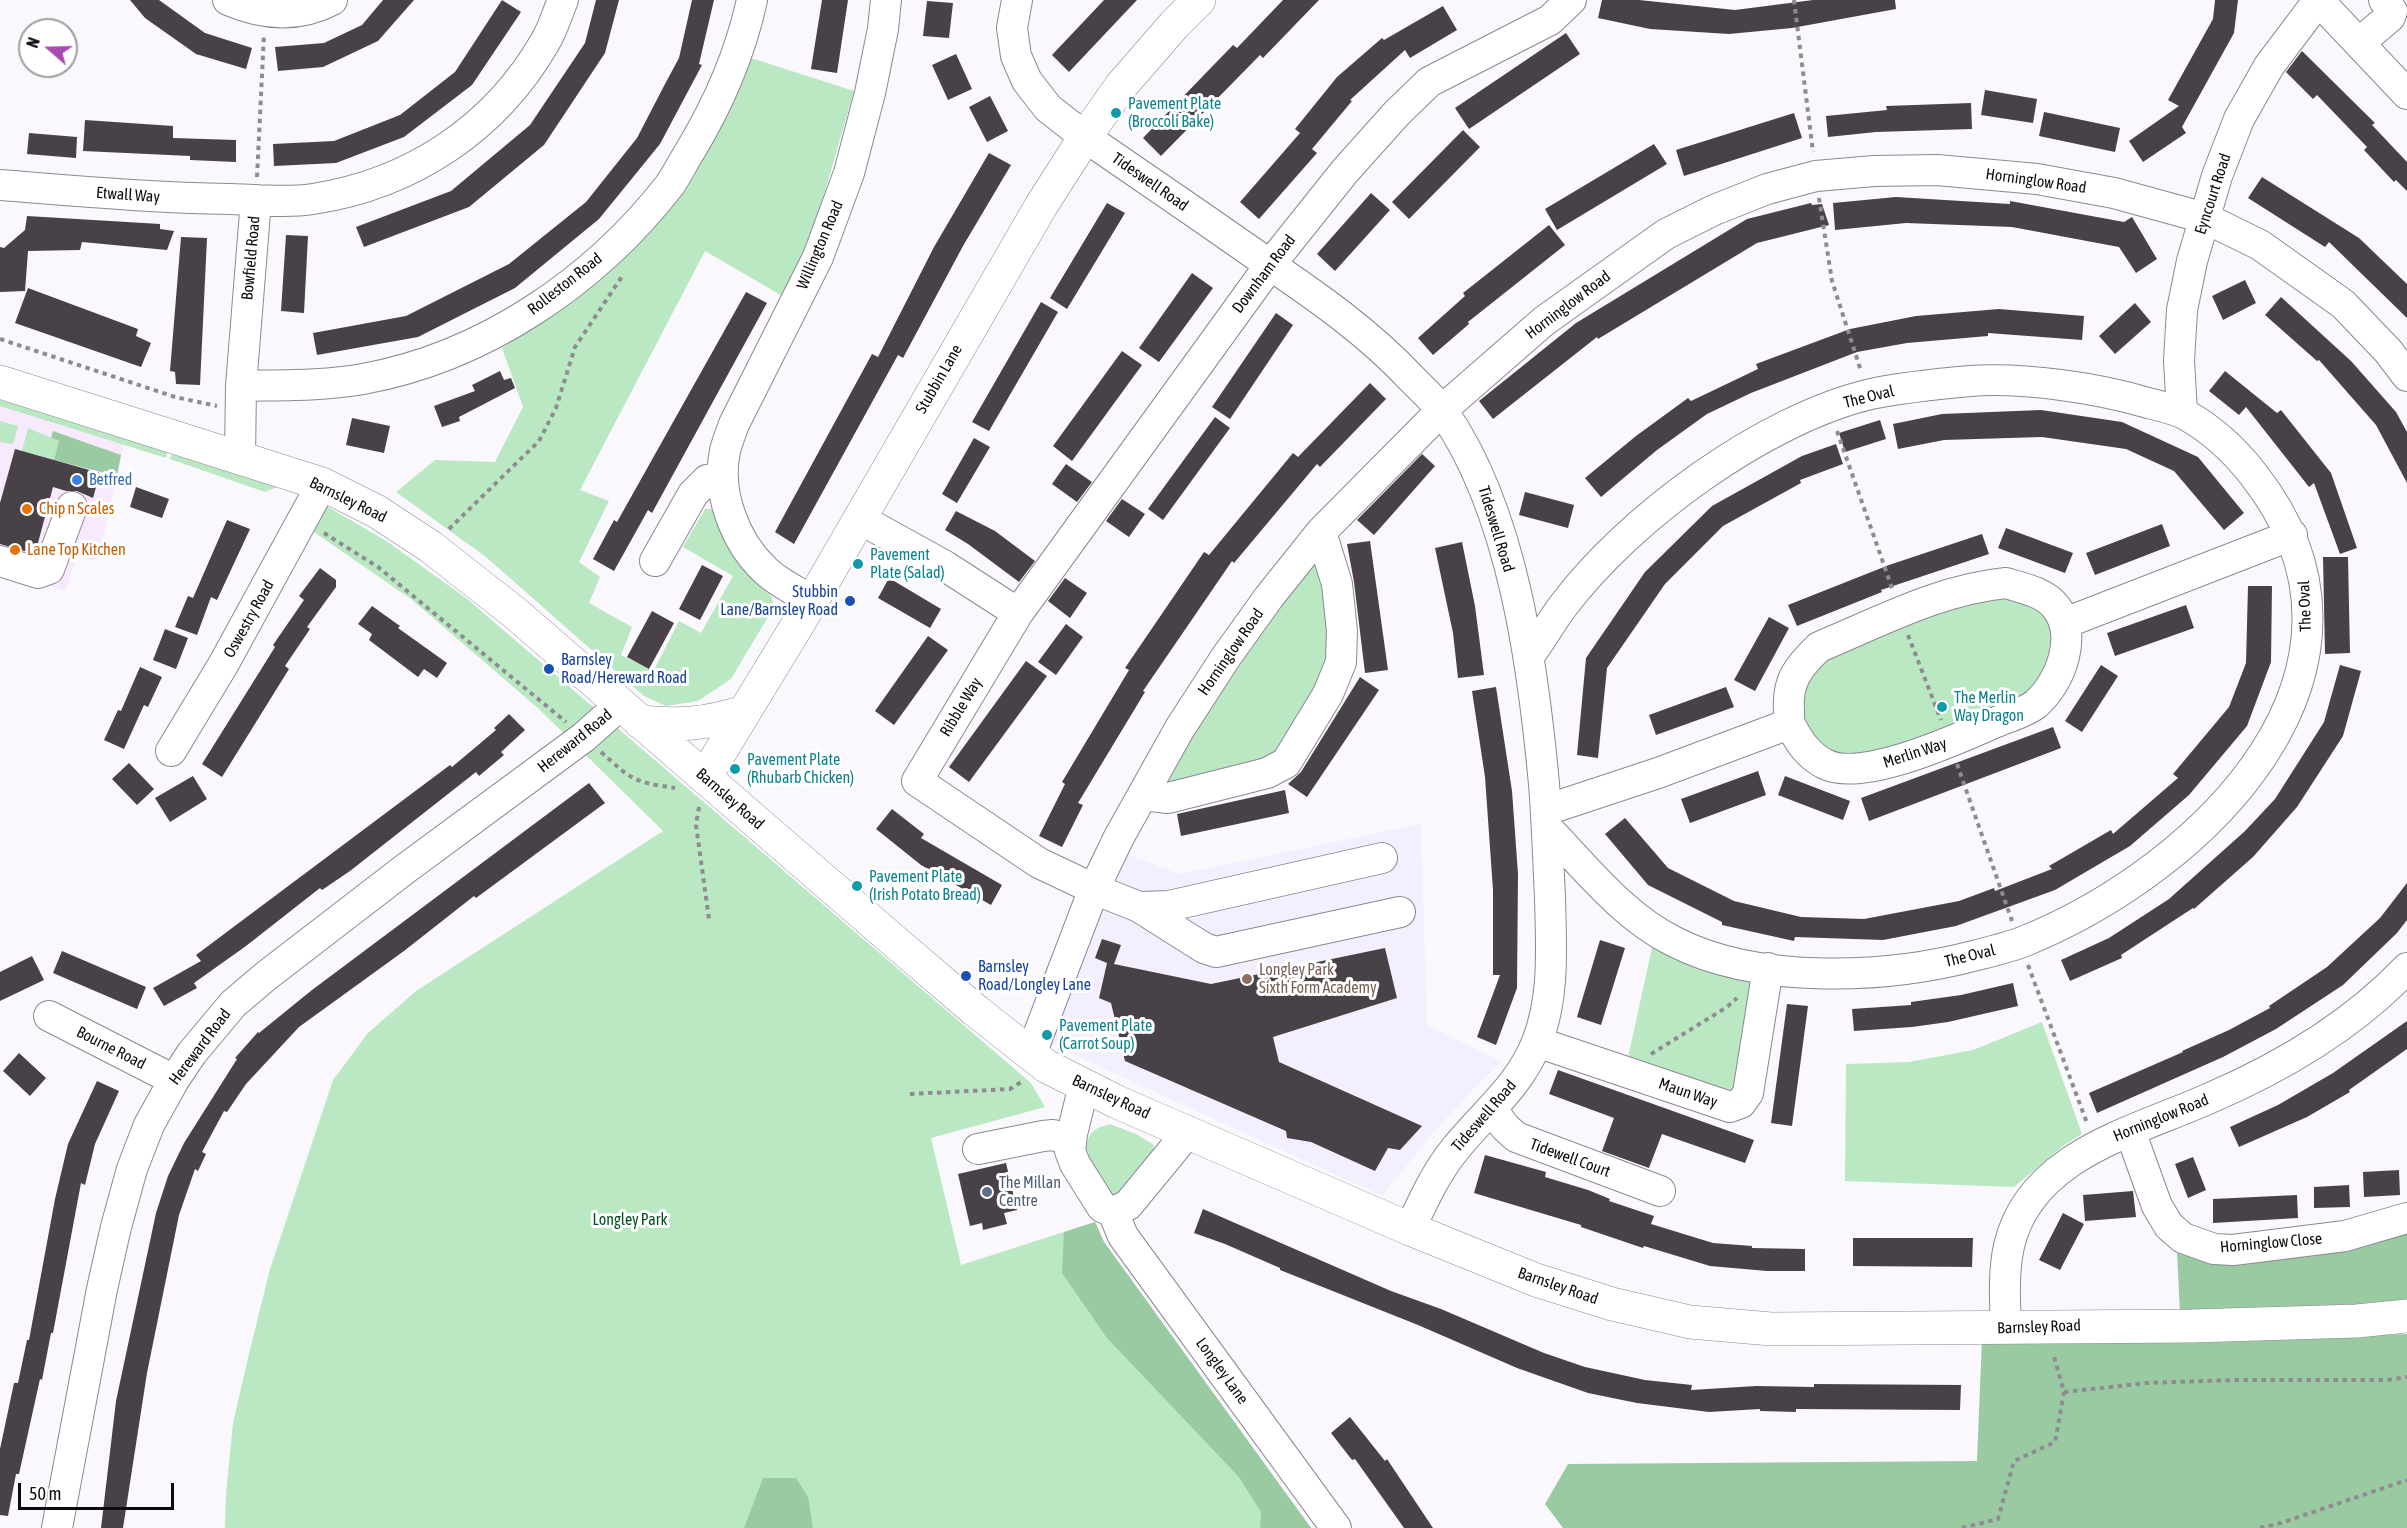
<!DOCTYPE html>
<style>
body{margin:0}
#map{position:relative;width:2407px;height:1528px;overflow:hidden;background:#faf8fd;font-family:"Asap Condensed",sans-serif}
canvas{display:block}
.north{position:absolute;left:18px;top:18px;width:60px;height:60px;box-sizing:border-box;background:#fff;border:2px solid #9e9d9f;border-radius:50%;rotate:290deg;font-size:16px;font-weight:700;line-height:24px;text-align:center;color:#0d0b0f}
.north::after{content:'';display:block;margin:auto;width:21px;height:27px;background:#a94ab3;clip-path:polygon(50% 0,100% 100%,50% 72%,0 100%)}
.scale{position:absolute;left:18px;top:1483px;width:156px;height:27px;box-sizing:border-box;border:3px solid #0d0b0f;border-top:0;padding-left:8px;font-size:18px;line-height:21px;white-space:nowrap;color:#0d0b0f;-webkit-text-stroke:4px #fff;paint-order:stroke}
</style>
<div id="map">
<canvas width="2407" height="1528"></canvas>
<div class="north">N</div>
<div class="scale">50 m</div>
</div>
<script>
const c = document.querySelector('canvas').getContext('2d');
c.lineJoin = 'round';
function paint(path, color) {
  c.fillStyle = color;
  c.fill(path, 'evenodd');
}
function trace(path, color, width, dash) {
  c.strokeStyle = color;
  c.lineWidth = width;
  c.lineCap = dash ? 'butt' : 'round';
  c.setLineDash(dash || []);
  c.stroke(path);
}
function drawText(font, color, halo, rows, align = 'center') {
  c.font = font + ' "Asap Condensed",sans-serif';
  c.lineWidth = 6;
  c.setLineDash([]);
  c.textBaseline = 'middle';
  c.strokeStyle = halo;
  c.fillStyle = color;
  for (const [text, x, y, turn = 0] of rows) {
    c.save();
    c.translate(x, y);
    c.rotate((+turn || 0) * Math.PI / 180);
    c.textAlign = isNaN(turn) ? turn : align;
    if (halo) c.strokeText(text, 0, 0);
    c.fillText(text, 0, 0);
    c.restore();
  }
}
const commercial = new Path2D(`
 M0,391L127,430L98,562L77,555L66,591L0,570Z`);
const built = new Path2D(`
 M1421,824L1427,1025L1501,1061L1437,1128L1382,1196L1048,1043L1120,852L1180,874Z`);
const green = new Path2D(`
 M748,57L854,91L817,219L784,297L705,251L580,490L609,501L579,562L600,577L589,603L632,627L621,655L654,670L679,621L701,633L733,576L683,547L705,509H714L747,572L772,597L774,607L731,679L698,701L666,706L644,696L486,557L396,492L435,460L495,462L523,407L502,348L601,280L689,184Z
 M0,393L169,447L166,458L0,406Z
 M0,421L18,426L13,444L0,442Z
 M28,428L59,441L54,460L22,451Z
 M174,449L280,486L265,492L170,459Z
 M326,506L385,540L466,598L1031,1083L1045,1107L931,1138L961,1265L1095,1222L1104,1242L1311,1528H225L226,1494L233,1423L249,1354L270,1269L333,1080L368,1033L416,991L663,831L539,709L411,599L314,532Z
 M1320,552L1334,657L1282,753L1159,791L1209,700Z
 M2006,593L2049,612L2056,649L2034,692L1877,756H1841L1811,746L1801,729L1804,689L1815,667L1833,654L1943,609Z
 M1654,939L1757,980L1742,1084L1732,1091L1714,1094L1627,1062Z
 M2042,1022L2082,1134L2063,1146L2014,1187L1845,1181L1846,1064L1909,1062L1973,1050Z
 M1110,1124L1136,1134L1154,1145L1152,1158L1118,1199L1111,1196L1085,1154C1089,1133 1089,1130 1110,1124Z`);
const forest = new Path2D(`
 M53,431L121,455L117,476L54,460L59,441L51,438Z
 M1095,1222L1104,1242L1311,1528H1260L1261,1512L1239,1477L1107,1338L1062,1273L1064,1232Z
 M2407,1233V1305L2180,1314L2177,1251L2217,1264L2325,1252Z
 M2407,1334V1528H1563L1545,1504L1568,1464L1977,1461L1982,1339L2181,1341Z
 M763,1478H796L808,1497L813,1528H744Z`);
const building = new Path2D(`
 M130,0H159L205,33L252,48L246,69L196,54L145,18Z
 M383,0H414L378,41L323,67L278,71L275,47L324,43L362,25Z
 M502,0L521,12L472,85L404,137L336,163L274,166L273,144L334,141L400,115L455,72Z
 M596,0H619L605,53L544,145L469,207L364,247L356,227L451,191L530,125L585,43Z
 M692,0H714L699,64L702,65L660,144L599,219L515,288L418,337L317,355L313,333L406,316L509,264L586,202L637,138L665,84L679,58Z
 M822,0H848L837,73L811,69Z
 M1104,0H1137L1069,72L1052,55Z
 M1283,0H1319L1263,58L1260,55L1161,156L1143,138L1233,45L1237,48Z
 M1602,0H1639L1735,10L1813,0H1895L1896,9L1792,28L1729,34L1650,29L1598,18Z
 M2215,0H2238L2234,33L2182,127L2186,133L2143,162L2129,141L2179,106L2168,100L2213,19Z
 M927,1L953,3L949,38L923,36Z
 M1443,6L1457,30L1410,58L1405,50L1350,100L1352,101L1312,149L1317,153L1259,219L1240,202L1300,133L1295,129L1337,77L1382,38L1384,40Z
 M1566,33L1580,54L1469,129L1455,108Z
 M2302,51L2375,123L2372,125L2407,162V191L2396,180L2394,182L2364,150L2367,147L2317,95L2313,99L2286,72Z
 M956,54L972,89L948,100L932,65Z
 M1985,90L2037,99L2033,123L1981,115Z
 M990,96L1008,131L987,142L969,107Z
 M1971,103L1972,129L1876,132L1828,137L1826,116L1887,110L1886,106Z
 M2044,112L2120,128L2115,152L2039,136Z
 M1794,113L1802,138L1684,176L1676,150Z
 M85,120L173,126V138L236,140V162L190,160V156L83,151Z
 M1463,130L1480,147L1409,219L1392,202Z
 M29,133L77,137L76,158L27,154Z
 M1654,144L1667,164L1557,230L1545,209Z
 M989,153L1011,165L963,246L903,358L898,355L794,544L775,532L872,354L878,357L934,247Z
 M2262,177L2359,238L2407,284V318L2329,242L2325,247L2248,198Z
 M1371,193L1390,210L1335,271L1317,254Z
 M1896,197L2010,204V201L2124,222L2132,217L2157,259L2136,273L2119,247L2012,227L1906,223L1835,230L1833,203Z
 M1107,203L1125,213L1067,309L1050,298Z
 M1811,203L1812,205L1822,204L1829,225L1757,243L1598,339L1597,337L1493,419L1479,401L1576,323L1747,219Z
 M27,216L160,224V229L174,231L167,250L82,242L80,250L28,251L25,291L0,292V247L4,248L25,230Z
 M1549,225L1565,245L1468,322L1469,324L1433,355L1418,338L1465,296L1463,293Z
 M286,235L308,236L304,313L281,311Z
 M181,237L207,238L200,385L176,384L175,372L170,371Z
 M1192,273L1213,288L1159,362L1139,348Z
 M2245,280L2256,303L2223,320L2212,296Z
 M28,288L138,329L136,336L151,343L141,367L15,323Z
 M746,292L767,303L652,513L648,510L614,571L593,559L614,520L617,522Z
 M2281,297L2351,361L2396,412L2407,432V483L2376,425L2319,360L2317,361L2265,315Z
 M1041,302L1058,312L989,431L972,422Z
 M2135,303L2151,322L2115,354L2099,336Z
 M1999,309L2084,316L2082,340L1988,333V336L1907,343L1857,352L1751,393L1707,414L1657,450L1601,497L1585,478L1636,436L1688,398L1691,401L1758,369L1756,364L1850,329L1916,316Z
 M1276,313L1293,325L1230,419L1212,407Z
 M1122,351L1142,365L1072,461L1053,446Z
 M500,371L504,380L511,378L515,388L459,417L460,421L442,427L434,406L475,391L472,385Z
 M2225,371L2277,413L2281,410L2331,473L2357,548L2340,554L2314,483L2309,487L2246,407L2239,415L2209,391Z
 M1370,383L1386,399L1320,467L1317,464L1234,563L1232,561L1143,691L1145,692L1078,803L1083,805L1062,847L1039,836L1065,784L1062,782L1129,670L1125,668L1204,552L1209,555L1293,453L1298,457Z
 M2041,410L2122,422L2198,457L2244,513L2224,530L2174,471L2126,449L2042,437L1944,440L1898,449L1893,424L1942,414Z
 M1215,417L1230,428L1163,520L1148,509Z
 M352,418L390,426L384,453L346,445Z
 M1880,420L1886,439L1845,452L1839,433Z
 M974,438L990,447L957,503L942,494Z
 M1836,444L1843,464L1800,480L1801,483L1723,526L1665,584L1607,668L1598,758L1577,755L1586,658L1645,572L1712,506L1802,456Z
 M15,449L100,473L93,498L77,491H66L53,487L35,554L0,544V503Z
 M1422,454L1435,466L1374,535L1357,520Z
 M1066,464L1092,482L1077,502L1052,484Z
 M136,487L169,499L162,518L130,507Z
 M1525,492L1574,505L1568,528L1519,515Z
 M1122,499L1145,514L1129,537L1106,521Z
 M956,511L995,531L1035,561L1019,582L968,544L945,530Z
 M227,520L250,529L217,600L211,597L197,635L175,627L188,596L193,598Z
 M2162,524L2170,546L2095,575L2086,553Z
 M2006,528L2073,553L2065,573L1998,548Z
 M1982,534L1989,554L1881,590L1882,592L1797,626L1788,605L1889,565Z
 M1370,541L1388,670L1365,673L1354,582L1347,544Z
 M1462,542L1475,606L1484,675L1458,678L1453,633L1435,548Z
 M2323,557H2348L2350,653L2325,654Z
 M702,565L723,576L700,620L679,609Z
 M320,568L336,580V587L307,627L310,629L285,666L289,669L222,777L202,764L275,647L273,645L304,600L299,596Z
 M889,578L941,609L930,628L878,598Z
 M1065,578L1087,593L1070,618L1048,601Z
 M2248,586H2272L2271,662L2247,726L2189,795L2130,846L2055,890L1956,926L1883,940L1795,937L1794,941L1722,925V922L1648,885L1605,834L1625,818L1668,868L1734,901L1801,917L1864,919L1959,901L1994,888L1995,891L2052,869L2049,866L2111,830L2113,834L2178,778L2173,774L2229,707L2246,663Z
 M2186,605L2194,628L2115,656L2107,633Z
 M372,606L400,626L398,628L447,663L437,678L424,669L418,677L369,640L372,634L358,624Z
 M652,611L674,623L649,669L627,657Z
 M1769,617L1789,628L1755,691L1734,680Z
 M1066,624L1083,637L1056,675L1038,662Z
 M165,629L188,638L176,669L153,660Z
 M928,636L948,650L894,725L875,711Z
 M1026,661L1047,676L969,782L949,767Z
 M2101,665L2118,676L2082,732L2065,721Z
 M2340,665L2361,671L2343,736L2297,807L2253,857L2194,909L2193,908L2121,955L2122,958L2070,981L2061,960L2109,938L2169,899L2245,831L2275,799L2324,722Z
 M140,667L162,677L148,707L144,705L124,749L104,740L118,710L121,711Z
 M1360,677L1379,690L1307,797L1288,784L1301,772Z
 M1496,687L1512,791L1518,874L1517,988L1496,1045L1477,1037L1500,975H1493V890L1485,777L1472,691Z
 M1726,687L1734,707L1656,735L1649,715Z
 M509,714L525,730L501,752L504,755L479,776L476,772L350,871L322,890L320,888L246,946L194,983L197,988L164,1006L153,988L201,961L196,955L450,765L452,767L496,730L494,728Z
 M2053,727L2061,748L1869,821L1861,798Z
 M129,763L154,789L137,805L112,779Z
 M1758,771L1766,795L1690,823L1681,799Z
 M193,776L207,799L170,822L155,798Z
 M1785,776L1850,801L1843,820L1778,795Z
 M589,783L605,803L476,898L474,896L404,951L299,1027L246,1084L227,1112L224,1111L202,1152L206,1154L198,1171L195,1169L179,1215L147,1373L123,1528H101L116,1401L156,1213L168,1176L184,1143L237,1059L235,1058L258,1032L259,1033L312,990Z
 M1285,790L1289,813L1181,836L1177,814Z
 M892,809L924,834L921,838L1002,885L991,905L921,865L876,829Z
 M2407,883V920L2397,933L2343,985L2276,1029L2223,1057L2097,1113L2089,1093L2183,1052L2182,1051L2229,1030L2270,1008L2269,1006L2327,967L2380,918Z
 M1102,939L1121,945L1114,964L1211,984L1385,948L1397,998L1273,1037L1279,1062L1422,1126L1400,1150L1388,1148L1375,1171L1311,1142L1287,1138L1286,1131L1125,1061L1111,1003L1099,998L1107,963L1095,958Z
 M1600,940L1625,948L1601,1025L1577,1017Z
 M62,951L146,987L137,1009L53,973Z
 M32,956L44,980L0,1001V972Z
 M2013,983L2018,1006L1948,1022L1912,1027L1854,1031L1852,1009L1911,1005V1002L1961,995Z
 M1787,1004L1808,1006L1792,1126L1771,1123Z
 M2407,1021V1049L2349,1090L2350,1092L2307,1117L2239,1147L2230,1127L2278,1105L2333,1073Z
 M19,1053L46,1078L30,1096L3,1071Z
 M1558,1070L1754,1140L1745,1163L1662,1134L1649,1168L1602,1151L1614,1118L1549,1094Z
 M97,1081L119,1091L95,1144L85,1185L81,1183L53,1333H51L42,1380L40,1379L19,1474H16L8,1516L0,1515V1449L14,1383H18L27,1340H29L55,1199L68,1144Z
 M1485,1155L1546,1172L1545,1177L1588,1190L1610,1199L1609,1201L1654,1216L1651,1224L1713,1243L1752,1246V1248L1805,1249V1271H1767L1710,1266L1644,1246L1643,1248L1581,1227V1225L1474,1193Z
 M2193,1157L2206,1190L2188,1198L2175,1164Z
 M1006,1163L1017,1210L1004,1213L1007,1224L983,1230L982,1223L970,1226L958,1174Z
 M2399,1170L2400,1195L2364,1197L2363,1172Z
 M2349,1185L2350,1207L2314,1208V1187Z
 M2133,1191L2136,1217L2085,1221L2083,1195Z
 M2297,1195L2298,1218L2213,1223V1199Z
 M1203,1209L1391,1291L1441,1309L1544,1353L1585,1367L1645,1380L1692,1385L1691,1390L1756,1386L1814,1387V1384L1961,1385L1960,1410L1796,1409V1412L1760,1411V1409L1709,1412L1637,1403L1588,1393L1517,1368L1418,1325L1280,1270V1268L1225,1244L1194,1233Z
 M2063,1213L2084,1224L2060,1270L2039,1260Z
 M1853,1238H1973L1972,1267L1853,1266Z
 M1350,1417L1385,1461L1387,1459L1433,1528H1404L1355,1459L1352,1460L1331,1433Z`);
const path = new Path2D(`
 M1794,0L1813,152
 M257,177L264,34
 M1819,198L1832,281L1861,371
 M0,339L175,397L217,406
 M1837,431L1893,591
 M449,529L539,441L556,408L575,347L623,275
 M324,533L378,567L566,722
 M1908,635L1941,720
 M601,752C632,780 634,782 675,788
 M1957,764L2012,921
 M699,807L696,825L709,919
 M2028,965L2087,1123
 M1651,1054L1727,1007L1737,998
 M910,1094L1010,1089L1023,1081
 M2064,1392L2147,1383L2234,1380H2387L2407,1377
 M1962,1528L1998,1519L2014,1461L2055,1442L2064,1392L2053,1353
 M2260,1528L2281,1523L2407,1480`);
const minor = new Path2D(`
 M228,0C263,15 298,18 332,0
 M1017,0L1012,28L1016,56L1027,81L1048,108L1085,137C1145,178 1206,220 1266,262C1319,298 1369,333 1412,379C1423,390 1435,401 1444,413C1513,513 1533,665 1544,784C1547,821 1548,859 1550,897C1551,946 1555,996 1537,1042C1519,1087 1485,1112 1456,1148C1436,1172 1423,1201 1410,1229
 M2318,0L2407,94
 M2359,43L2390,17L2392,11L2384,0
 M0,185C77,191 154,198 231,199C258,200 287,203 313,199C411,184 495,129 545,42C553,29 557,14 563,0
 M241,386C282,385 323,386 363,379C484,357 594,282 669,186C677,175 683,162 690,151C719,103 740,55 752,0
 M2182,412L2179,361L2182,310L2192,261L2217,176L2239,119L2269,66L2318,1
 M240,458L241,386L256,200
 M860,519L945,566L1018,613L917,781L1039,863L1094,889L1139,907L1204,948L1216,952L1400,912
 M0,561L38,573L49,569L72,507
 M655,561L693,494L707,480L723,478
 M2006,583C2022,588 2044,592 2055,606C2079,634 2061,682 2036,704C2025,713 2007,717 1994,723C1957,739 1862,783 1825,764C1809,756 1800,743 1792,728C1788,722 1789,716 1789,710C1787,681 1798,667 1819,647C1879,622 1941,589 2006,583Z
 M812,601C797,591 778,583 765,570C735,542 716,492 725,451C727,442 731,433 734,424L818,257L849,173L870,93L883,29L886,0
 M1018,613L1270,265L1345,171L1397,113L1429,82L1550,20L1571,0
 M2065,623L2292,535
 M1529,656C1541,640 1551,622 1563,606C1629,518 1764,419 1871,394C1904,387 1937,384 1970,381C2023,377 2098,388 2148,403C2161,406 2175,409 2186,415C2213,430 2235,451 2253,474C2407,669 2204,868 2025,941C2010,947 1993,951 1977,955C1887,979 1758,985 1673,941C1623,916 1586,868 1547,828
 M171,751L223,665L322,484
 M1144,795L1168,798L1267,773L1286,763L1328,694L1341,662L1342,631L1337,584L1321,532
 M1546,810L1658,773L1789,724
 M1139,907L1169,906L1382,858
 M49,1016L174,1080
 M1537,1042L1730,1107L1741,1103L1748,1093L1768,968
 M1031,1054L1094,889L1119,837L1180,728L1226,657L1269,597L1321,532L1442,410L1544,321L1666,234L1714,210L1767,189L1816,176L1874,171L1937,170L2037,179L2114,193L2205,218L2260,245L2343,304L2388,351L2407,376
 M1084,1085L1072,1134L1070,1151L1075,1164L1102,1207L1113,1212L1123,1236L1336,1528
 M1492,1109L1505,1127L1516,1137L1660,1191
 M2130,1131L2157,1206L2169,1226L2183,1238L2214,1249L2233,1250L2345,1236L2407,1218
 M978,1149L1043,1136L1053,1135L1071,1140
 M1113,1212L1128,1205L1188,1132
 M2006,1328C2005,1301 2003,1273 2009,1246C2030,1154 2137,1131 2210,1098C2282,1067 2353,1025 2407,968
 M57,1528L102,1289L116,1227L132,1169L149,1125L174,1080L192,1053L233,1004L266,976L405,869L584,737L620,705`);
const major = new Path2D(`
 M0,382L322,484L376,511L431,547L515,613L893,940L976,1011L1046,1066L1117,1102L1410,1229L1536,1280L1612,1304L1690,1322L1771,1329L2192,1326L2357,1321L2407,1316
 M640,722C679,726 706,724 744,712
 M705,777L812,601L1041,206L1085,137L1121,86L1174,25L1199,0`);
const markers = [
 [1116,113,6,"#0f9aa8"],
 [77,480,6,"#3f7fe0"],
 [27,509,6,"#e8710a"],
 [15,550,6,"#e8710a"],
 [858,564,6,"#0f9aa8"],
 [850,601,6,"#1a4fb4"],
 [549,669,6,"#1a4fb4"],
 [1942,707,6,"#0f9aa8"],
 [735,769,6,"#0f9aa8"],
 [857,886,6,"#0f9aa8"],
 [966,976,6,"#1a4fb4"],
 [1247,979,6,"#8d6e63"],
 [1047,1035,6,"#0f9aa8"],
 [987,1192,6,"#5c6f8a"]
];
const cultureNames = [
 ["Pavement Plate",1128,104],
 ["(Broccoli Bake)",1128,122],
 ["Pavement",870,555],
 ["Plate (Salad)",870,573],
 ["The Merlin",1954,698],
 ["Way Dragon",1954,716],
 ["Pavement Plate",747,760],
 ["(Rhubarb Chicken)",747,778],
 ["Pavement Plate",869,877],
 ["(Irish Potato Bread)",869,895],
 ["Pavement Plate",1059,1026],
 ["(Carrot Soup)",1059,1044]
];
const streetNames = [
 ["Horninglow Road",2036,181,8],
 ["Tideswell Road",1150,182,35],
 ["Eyncourt Road",2213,194,-72],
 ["Etwall Way",128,195,4],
 ["Willington Road",820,245,-67],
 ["Bowfield Road",251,258,-85],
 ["Downham Road",1264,274,-53],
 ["Rolleston Road",565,284,-38],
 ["Horninglow Road",1568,305,-37],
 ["Stubbin Lane",939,379,-60],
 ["The Oval",1869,397,-14],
 ["Barnsley Road",348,500,26],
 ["Tideswell Road",1496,529,73],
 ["The Oval",2305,606,-92],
 ["Oswestry Road",249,619,-61],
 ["Horninglow Road",1231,652,-55],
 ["Ribble Way",961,707,-59],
 ["Hereward Road",575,741,-39],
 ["Merlin Way",1915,753,-18],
 ["Barnsley Road",730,799,41],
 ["The Oval",1970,956,-14],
 ["Hereward Road",200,1047,-53],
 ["Bourne Road",111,1048,27],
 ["Maun Way",1688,1093,19],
 ["Barnsley Road",1111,1097,25],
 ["Tideswell Road",1484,1116,-49],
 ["Horninglow Road",2161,1118,-22],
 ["Tidewell Court",1570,1158,20],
 ["Horninglow Close",2271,1243,-5],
 ["Barnsley Road",1558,1286,19],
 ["Barnsley Road",2039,1327,-2],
 ["Longley Lane",1222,1371,54]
];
const shopNames = [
 ["Betfred",89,480]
];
const foodNames = [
 ["Chip n Scales",39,509],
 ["Lane Top Kitchen",27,550]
];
const transitNames = [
 ["Stubbin",838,592,"right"],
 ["Lane/Barnsley Road",838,610,"right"],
 ["Barnsley",561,660],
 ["Road/Hereward Road",561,678],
 ["Barnsley",978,967],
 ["Road/Longley Lane",978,985]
];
const educationNames = [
 ["Longley Park",1259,970],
 ["Sixth Form Academy",1259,988]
];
const serviceNames = [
 ["The Millan",999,1183],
 ["Centre",999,1201]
];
const parkNames = [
 ["Longley Park",630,1220]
];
paint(commercial, '#f8eafd');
paint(built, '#f4effe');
paint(green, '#bae8c2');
paint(forest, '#99caa2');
paint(building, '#494148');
trace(minor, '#8c8893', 32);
trace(major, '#8c8893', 34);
trace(path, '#8e8c90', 4, [4.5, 4.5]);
trace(minor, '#fff', 30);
trace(major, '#fff', 33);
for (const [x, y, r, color] of markers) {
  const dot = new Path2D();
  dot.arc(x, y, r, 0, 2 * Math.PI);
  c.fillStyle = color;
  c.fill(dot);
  trace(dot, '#fff', 2);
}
drawText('16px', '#0d838f', '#fff', cultureNames, 'left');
drawText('16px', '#0d0b0f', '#fff', streetNames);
drawText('16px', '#366cbe', '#fff', shopNames, 'left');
drawText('16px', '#c56008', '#fff', foodNames, 'left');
drawText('16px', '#164399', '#fff', transitNames, 'left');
drawText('16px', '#785e54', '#fff', educationNames, 'left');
drawText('16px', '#4e5e75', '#fff', serviceNames, 'left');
drawText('16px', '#005121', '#fff', parkNames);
</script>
